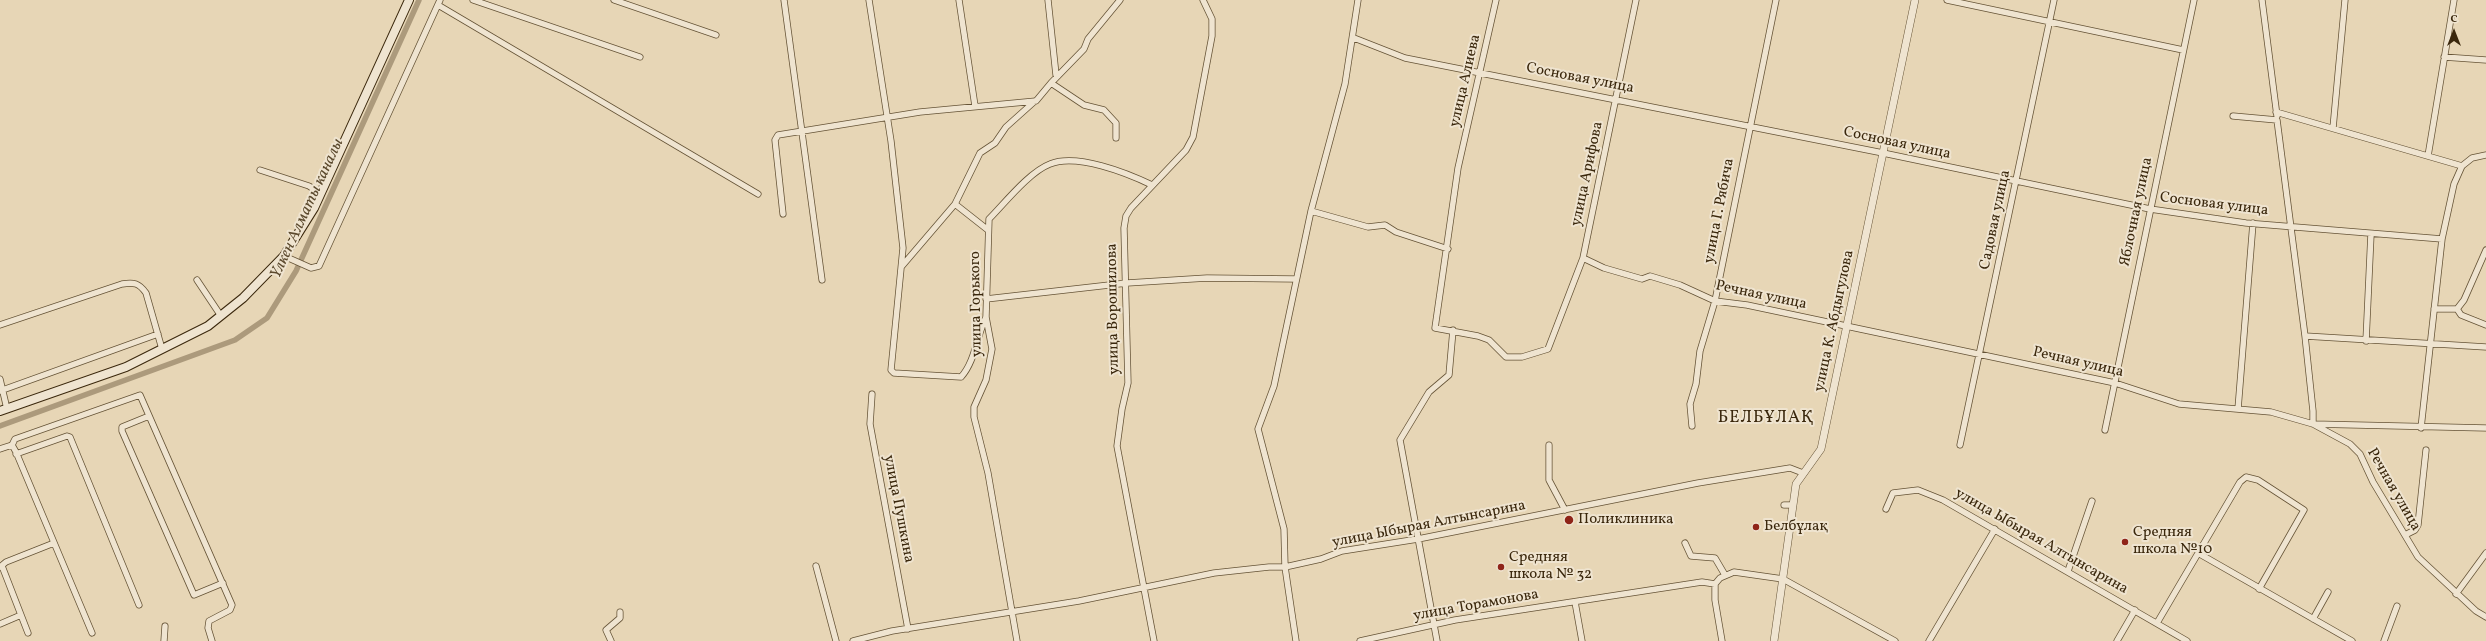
<!DOCTYPE html>
<meta charset="utf-8">
<style>
body{margin:0}
#map{position:relative;width:2486px;height:641px;overflow:hidden;background:#e7d6b6;font-family:Vollkorn,serif}
canvas{display:block}
.north{position:absolute;left:2434px;top:12px;width:40px;height:40px;-webkit-text-stroke:3px #efe4d0;paint-order:stroke;rotate:0deg;font-size:11px;font-weight:700;line-height:16px;text-align:center;color:#3a270c}
.north::after{content:'';display:block;margin:auto;width:14px;height:18px;background:#3a270c;clip-path:polygon(50% 0,100% 100%,50% 72%,0 100%)}
</style>
<div id="map">
<canvas width="2486" height="641"></canvas>
<div class="north">С</div>
</div>
<script>
const c = document.querySelector('canvas').getContext('2d');
c.lineJoin = 'round';
function trace(path, color, width, dash) {
  c.strokeStyle = color;
  c.lineWidth = width;
  c.lineCap = dash ? 'butt' : 'round';
  c.setLineDash(dash || []);
  c.stroke(path);
}
function drawText(font, color, halo, rows, align = 'center') {
  c.font = font + ' Vollkorn,serif';
  c.lineWidth = 4;
  c.setLineDash([]);
  c.textBaseline = 'middle';
  c.strokeStyle = halo;
  c.fillStyle = color;
  for (const [text, x, y, turn = 0] of rows) {
    c.save();
    c.translate(x, y);
    c.rotate((+turn || 0) * Math.PI / 180);
    c.textAlign = isNaN(turn) ? turn : align;
    if (halo) c.strokeText(text, 0, 0);
    c.fillText(text, 0, 0);
    c.restore();
  }
}
const canal = new Path2D(`
 M0,426L235,340L267,318L296,271L419,0`);
const minor = new Path2D(`
 M473,0L640,57
 M614,0L716,35
 M784,0L822,280
 M869,0L891,141L903,248L891,370L894,373L961,377C975,362 977,335 986,317
 M959,0L975,106
 M1048,0L1056,75
 M1496,0L1458,168L1435,328L1478,336L1489,340L1506,357H1522L1548,349L1583,258L1636,0
 M1947,0L2183,50
 M2262,0L2277,116
 M438,5L758,194
 M1354,38L1405,58L1883,153L2150,209L2246,223L2442,239
 M2444,57L2486,60
 M2276,112L2462,166
 M2233,116L2277,120L2305,336L2313,411V424L2486,428
 M2333,128L2345,0
 M1116,138V123L1104,110L1084,105L1051,83L1084,49L1088,39L1120,0
 M2428,156L2454,0
 M260,170L309,186L321,194
 M955,204L988,230
 M1311,211L1368,227L1385,225L1396,232L1448,249
 M783,214L775,140L778,135L920,112L1036,101L1051,83
 M284,256L311,268L319,266L440,0
 M1583,258L1604,268L1642,279L1650,276L1680,285L1715,301L1747,305L2115,383L2179,404L2271,412L2313,424L2350,444L2360,454L2373,482L2418,557L2476,611L2486,617
 M902,266L955,204L980,153L995,143L1006,127L1035,101
 M197,280L221,316
 M986,299L1127,283L1207,278L1296,279
 M2434,309H2457L2464,300L2486,250
 M2457,309L2461,315L2486,325
 M0,325L122,284C134,282 139,283 146,293L162,349
 M2305,336L2486,347
 M2366,341L2371,234
 M0,379L7,409
 M0,391L158,334
 M872,394L870,424L908,629
 M2238,409L2253,223
 M149,416L122,427V431L194,595L223,583
 M1692,426L1690,404L1696,384L1700,351L1715,301L1776,0
 M2421,428L2442,239L2454,184L2462,166L2472,158L2486,155
 M2105,430L2194,0
 M12,445L15,439L140,395L232,605L230,610L209,621L208,628L212,641
 M1549,445V480L1565,510
 M1960,445L2054,0
 M0,449L12,445L16,452L92,633
 M16,454L67,436L70,437L139,605
 M1784,505H1793
 M1886,509L1893,493L1918,490L1943,500L2187,641
 M2405,535L2415,530L2418,525L2426,450
 M1685,543L1691,556L1715,558L1725,575
 M2198,553L2352,641
 M2,566L28,633
 M816,566L836,641
 M0,567L6,562L54,543
 M2068,571L2092,501
 M2456,594L2486,553
 M1575,602L1582,641
 M2313,619L2328,592
 M2157,623L2240,482L2246,477L2258,480L2304,510L2259,589
 M0,624L21,615
 M164,641L165,626
 M611,641L606,630L620,618V612
 M853,641L892,631L1079,601L1214,573L1269,567H1285L1321,559L1342,551L1418,539L1698,483L1790,468L1803,473
 M1017,641L988,473L974,417V407L986,380L992,349L986,317L989,219C1004,204 1029,172 1050,164C1077,153 1127,173 1152,185
 M1154,641L1117,446L1122,409L1128,383L1124,228L1126,216L1131,208L1186,150L1193,137L1212,36V19L1203,0
 M1296,641L1285,567L1284,529L1258,429L1274,386L1311,211L1345,84L1358,0
 M1360,641L1455,620L1702,582L1715,584
 M1437,641L1400,440L1429,392L1449,375L1453,330
 M1722,641L1715,600V584L1720,578L1734,572L1783,579L1895,641
 M1929,641L1995,529
 M2117,641L2135,610
 M2384,641L2397,606`);
const tertiary = new Path2D(`
 M1774,641L1796,484L1821,449L1915,0`);
const secondary = new Path2D(`
 M0,411L126,367L208,326L243,298L284,256L314,208L409,0`);
const markers = [
 [1569,520,5,"#8f2418"],
 [1756,527,4,"#8f2418"],
 [2125,542,4,"#8f2418"],
 [1501,567,4,"#8f2418"]
];
const streetNames = [
 ["Сосновая улица",1580,79,11],
 ["улица Алиева",1466,81,-77],
 ["Сосновая улица",1897,144,12],
 ["улица Арифова",1588,174,-78],
 ["Сосновая улица",2214,205,7],
 ["улица Г. Рябича",1720,211,-79],
 ["Яблочная улица",2137,212,-78],
 ["Садовая улица",1996,220,-78],
 ["Речная улица",1761,296,12],
 ["улица Горького",977,304,-91],
 ["улица Ворошилова",1114,309,-91],
 ["улица К. Абдыгулова",1835,321,-78],
 ["Речная улица",2078,363,13],
 ["Речная улица",2393,490,60],
 ["улица Пушкина",898,509,79],
 ["улица Ыбырая Алтынсарина",1429,525,-11],
 ["улица Ыбырая Алтынсарина",2041,542,30],
 ["улица Торамонова",1476,606,-10]
];
const poiNames = [
 ["Поликлиника",1578,520],
 ["Белбұлақ",1764,527],
 ["Средняя",2133,533],
 ["школа №10",2133,550],
 ["Средняя",1509,558],
 ["школа № 32",1509,575]
];
const waterNames = [
 ["Үлкен Алматы каналы",308,209,-65]
];
const quarterNames = [
 ["БЕЛБҰЛАҚ",1766,419]
];
trace(canal, '#ac9a7c', 5.5);
trace(minor, '#655336', 7);
trace(tertiary, '#655336', 8);
trace(secondary, '#3a270c', 10);
trace(minor, '#efe4d0', 5.5);
trace(tertiary, '#efe4d0', 7);
trace(secondary, '#efe4d0', 8);
for (const [x, y, r, color] of markers) {
  const dot = new Path2D();
  dot.arc(x, y, r, 0, 2 * Math.PI);
  c.fillStyle = color;
  c.fill(dot);
  trace(dot, '#efe4d0', 1.5);
}
drawText('15px', '#3a270c', '#efe4d0', streetNames);
drawText('15px', '#3a270c', '#efe4d0', poiNames, 'left');
drawText('italic 16px', '#5c4a2e', '#efe4d0', waterNames);
c.letterSpacing = '1px';
drawText('17px', '#3a270c', '#efe4d0', quarterNames);
c.letterSpacing = '0px';
</script>
